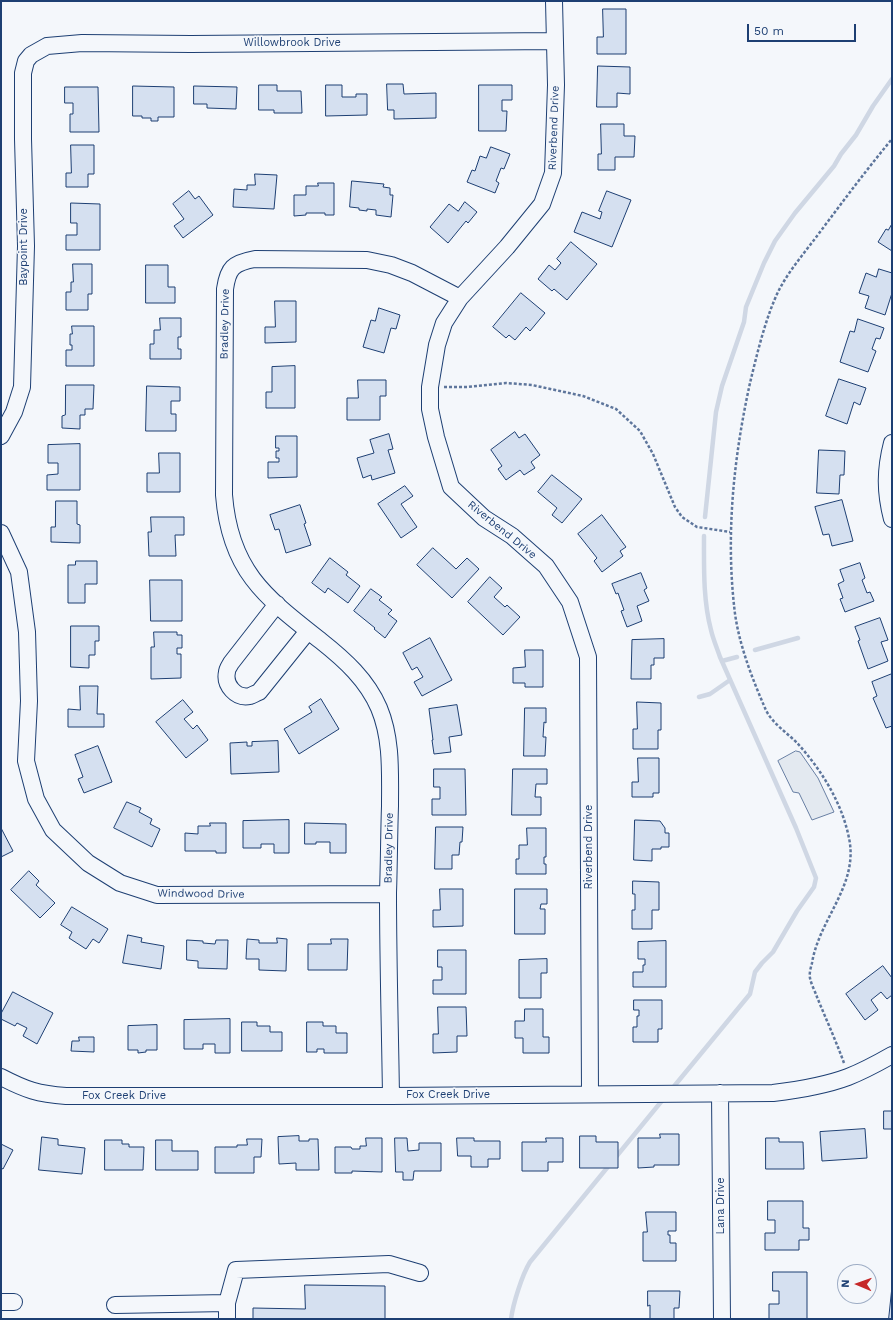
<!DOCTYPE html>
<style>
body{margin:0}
#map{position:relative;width:893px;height:1320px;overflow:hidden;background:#f4f7fb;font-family:"Work Sans",sans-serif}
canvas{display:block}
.frame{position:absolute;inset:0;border:2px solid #1d3f73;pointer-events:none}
.north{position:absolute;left:837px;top:1264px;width:40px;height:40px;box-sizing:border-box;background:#f4f7fb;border:1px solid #9eadc5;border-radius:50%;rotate:272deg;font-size:11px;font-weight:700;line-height:16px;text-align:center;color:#1d3f73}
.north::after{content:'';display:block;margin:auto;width:14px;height:18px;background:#c62828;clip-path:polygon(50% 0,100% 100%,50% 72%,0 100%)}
.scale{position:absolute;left:747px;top:24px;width:109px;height:18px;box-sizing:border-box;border:2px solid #1d3f73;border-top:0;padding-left:5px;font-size:12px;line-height:14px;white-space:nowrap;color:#1d3f73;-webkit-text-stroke:3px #f4f7fb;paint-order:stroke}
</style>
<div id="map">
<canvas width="893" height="1320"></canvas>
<div class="frame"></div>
<div class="north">N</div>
<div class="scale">50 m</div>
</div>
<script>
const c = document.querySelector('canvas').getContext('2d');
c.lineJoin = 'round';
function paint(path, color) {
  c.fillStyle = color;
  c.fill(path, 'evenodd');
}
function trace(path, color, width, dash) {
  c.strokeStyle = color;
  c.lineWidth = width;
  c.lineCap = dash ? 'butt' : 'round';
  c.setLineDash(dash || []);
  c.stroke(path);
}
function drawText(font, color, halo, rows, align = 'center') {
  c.font = font + ' "Work Sans",sans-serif';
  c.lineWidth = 3;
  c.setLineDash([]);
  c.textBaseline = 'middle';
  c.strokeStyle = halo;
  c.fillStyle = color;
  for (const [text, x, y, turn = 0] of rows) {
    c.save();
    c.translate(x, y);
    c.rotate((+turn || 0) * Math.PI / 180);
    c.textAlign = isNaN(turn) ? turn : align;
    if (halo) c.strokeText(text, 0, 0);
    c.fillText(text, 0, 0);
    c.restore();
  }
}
const green = new Path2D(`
 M796,751L800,752L818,778L834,812L812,820L799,793L793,792L778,761Z`);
const stream = new Path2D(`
 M705,517L716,412L722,386L744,322L746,307L764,263L775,241L795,213L834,166L841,154L856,135L873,106L892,79
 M755,650L798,638
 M722,661L737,657
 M699,697L710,694L730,680
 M671,1090L750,994L755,972L762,963L773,952L797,911L814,887L816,878L796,828L720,657C717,648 713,639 711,630C703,600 704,567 704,536
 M511,1319C513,1304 522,1275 530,1262L665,1097`);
const building = new Path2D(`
 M603,9H626V54H597V37H603Z
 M598,66L630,67V94L617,93V107H597Z
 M387,84H403L404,94L436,93V118L394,119V110H388Z
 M259,85H277V91H301L302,113H274V110H259Z
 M326,85H342V97H356V94H367V115L326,116Z
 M479,85H512V100H502V111H507L506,131H479Z
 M133,86L174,87V117H158V121H151V118H142V116H133Z
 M194,86L237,87L236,109L207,108V104H194Z
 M65,87H98L99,132H70V114H73V103H65Z
 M601,124H624V136H635L634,157H615V170H598V154H601Z
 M71,145H94V174H88V187H66V173H71Z
 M491,147L510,154L504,169L501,168L496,181L499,183L495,193L467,182L472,170L475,171L480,156L486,158Z
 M255,174L277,175L274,209L233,207L234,189L247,190V185H255Z
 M352,181L384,184L383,187L390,188V195H393L391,217L376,215V210L367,209V211L359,210V208L350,207Z
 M318,183H334V215H325V213H306V215L294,216V195H306V186H318Z
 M189,191L195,199L199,196L213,215L183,238L174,226L184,219L173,204Z
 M607,191L631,200L612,247L574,232L582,212L600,219L602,212L599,211Z
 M465,202L477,212L468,223L466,221L448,243L430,227L449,204L458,211Z
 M71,203L100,204V250H66V235H77V223H71Z
 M892,224V251L878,242L886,229L888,230Z
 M571,242L597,264L567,300L554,289L552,291L538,279L549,265L555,270L561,263L557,259Z
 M73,264H92V294H88V310H66V292H71V282H73Z
 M146,265H168V287H175V303H146Z
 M879,269L892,273V293L885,315L865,308L869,296L859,293L866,273L876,277Z
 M521,293L545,313L530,331L526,327L515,340L509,335L506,338L493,327Z
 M275,301H296V342L265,343V327H275Z
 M379,308L400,315L396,329L391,328L384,353L363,347L371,320L375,321Z
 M160,318H181V337H178V349H181V359H150V344H154V330H160Z
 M858,319L884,328L880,339L876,338L872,349L876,351L868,372L840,362L850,331L854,332Z
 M72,326H94V366H66V350H72V345H70V334H72Z
 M295,366V408H266V392H272V367Z
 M839,379L866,388L860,405L854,402L847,424L826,416Z
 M358,380H386V396H380V420H347V398H358Z
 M66,385H94L93,409H85V415H80V429L62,428V416L65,415Z
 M147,386L180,387V401H171V414H176V431H146Z
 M515,432L519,438L525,434L540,455L531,462L535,468L524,475L520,470L506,480L498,469L502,466L491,450Z
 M389,434L393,449L388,450L395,473L372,480L371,475L363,478L357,458L374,453L370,440Z
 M276,436H297V477L268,478V462H279V458H276V451H279V448H276Z
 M80,444V490H47V475L58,474V463H48V445Z
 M819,450L845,451L844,475H840L839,494L817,493Z
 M159,453H180V492H147V473H159Z
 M552,475L582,499L562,523L552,515L557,508L538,492Z
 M405,486L413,496L401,504L417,527L401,538L378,504Z
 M842,500L853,541L832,546L829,534L823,535L815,507Z
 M56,501H77V524L80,525V543L51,542V527H55Z
 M300,505L306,523L304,524L311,545L286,553L279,529L275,530L270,515Z
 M602,515L626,547L620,551L623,556L602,572L594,561L597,558L578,534Z
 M151,517H184V535H175L176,556H149L148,532H151Z
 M433,548L456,569L467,558L479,569L452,598L417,565Z
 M330,558L348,572L346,575L360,586L348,603L328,588L325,593L312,583Z
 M76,561H97V584H85V603H68V565H75Z
 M860,563L865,578L862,580L867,593L870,592L874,601L845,612L840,599L843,598L838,584L844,581L840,570Z
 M641,573L647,588L644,590L649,601L637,606L642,621L627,627L621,611L624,610L618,593L616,594L612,584Z
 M490,577L502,588L494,597L505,607L507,605L520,617L503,635L468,602Z
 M150,580H182V621H151Z
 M371,589L382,597L379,600L392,610L388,614L397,621L385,638L374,629L375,628L354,611Z
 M880,618L888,640L881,642L888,661L868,669L858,641L860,640L855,627Z
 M71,626H99V641H95V655H89V668L71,667Z
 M154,632H177V635H182V648H177V654H181V678L151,679V647H154Z
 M430,638L452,680L422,696L414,682L423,677L417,667L412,670L403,653Z
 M664,639V658H654V665H651V679H631L632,640Z
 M525,650H543V687H525V683H513V668L525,667Z
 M892,674V726L886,728L873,698L877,696L872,682Z
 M80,686H98L97,714H104V727H68V709L80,710Z
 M321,699L339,729L299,754L284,729L312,712L309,707Z
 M183,700L193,712L184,719L193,729L197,725L208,740L186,758L156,722Z
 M637,702L661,703V730H658V749H633V729H637Z
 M457,705L462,735L449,737L451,752L434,754L432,740H433L429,709Z
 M525,708H546V723L544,722L543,737H546L545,756H524Z
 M278,741L279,772L231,774L230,743L247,742V746H252V742Z
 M98,746L112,782L84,793L78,779L83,777L75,755Z
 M638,758H659V793H653V797H632V782H638Z
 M434,769H465L466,815H432V799H440V787H434Z
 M513,769H547V784H536L535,797H541V815H512Z
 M127,802L141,808L139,812L152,819L150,824L160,829L152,847L114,828Z
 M289,820V853H274V844H261V848H243V821Z
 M635,820L660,821L665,828V833H669V847H661V849H652V861L634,860Z
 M210,823H226V853H216V851H185V833L198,834V826H210Z
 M305,823L346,824V853H330V842H316V844H305Z
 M436,827H463L462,842H460L459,855H452V869H435Z
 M1,828L13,851L1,857Z
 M527,828H546V857H544V864H546V874H516V859H519V845H527Z
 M29,871L39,881L36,885L55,903L40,918L11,890Z
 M633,881L659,882V910H652V929H632V910H635V894H633Z
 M440,889H463V926L433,927V910H440Z
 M515,889H547V904H541L540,909H545V934H515Z
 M72,907L108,929L99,943L93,939L86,949L69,938L72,932L61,925Z
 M128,935L142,938L141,942L164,946L161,969L123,963Z
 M277,938L287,939L286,971L259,970V959H246L247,939L259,940V943H277Z
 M331,939H348L347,970H308V944H331Z
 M187,940L203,941V943L215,944L216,940H228L227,969L198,968V961L187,960Z
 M666,941V987H633V972H643V965H645V959H638V942Z
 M438,950H466V994H433V980H442V967H438Z
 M547,959V973H541V998H519V960Z
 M883,966L892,978V995L887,999L881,992L871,1000L878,1010L865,1020L846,994Z
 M13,992L53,1013L37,1044L23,1036L27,1028L17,1023L15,1026L1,1019V1014Z
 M634,1000H662V1029H658V1042H633V1027H637V1016H639V1010H634Z
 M438,1007H466L467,1036H457V1052L433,1053V1034H438Z
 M525,1009H543V1037H549V1053H523V1038H515V1021H524Z
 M230,1019V1053H215V1044H203V1049H184V1020Z
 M242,1022H257V1026H270V1032H282V1051H242Z
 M307,1022H323V1026H336V1033H347V1053H324V1049H317V1052H307Z
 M157,1025V1050H146V1052L138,1053V1050H128V1026Z
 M79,1037H94V1052L71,1051L72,1041H79Z
 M884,1111H892V1129H884Z
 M865,1129L867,1158L822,1161L820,1132Z
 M660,1134H679V1165H654V1167L638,1168V1138H660Z
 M299,1136V1141H309V1139H318L319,1170H296V1163L279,1164L278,1137Z
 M580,1136H596V1142H618V1168H580Z
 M42,1137L58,1139V1145L85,1148L82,1174L39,1170Z
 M366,1138H382V1172L352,1171V1173H335V1147H351L352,1149H360V1146H366Z
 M395,1138H407L408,1151L419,1150V1143H441V1171H414L413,1180H403V1172H396Z
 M457,1138H474V1141H500V1159H488V1167H471V1156H458Z
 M546,1138H563V1162H548V1171H522V1142H546Z
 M766,1138H779V1142H803L804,1169H766Z
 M247,1139H262L261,1157H254V1173H215V1147H237V1145H247Z
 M105,1140H122V1144H129V1147H144L143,1170H105Z
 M156,1140H172V1151H198V1170H156Z
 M1,1144L13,1150L3,1169L1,1168Z
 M768,1201H803V1228H809V1240H799V1250H765V1233H775V1220H768Z
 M646,1212H676V1231H668V1235H670V1243H676V1261H643V1232H647Z
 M773,1272H807V1319H769V1304H779V1291H773Z
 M305,1285L385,1286V1319H253V1308L305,1309Z
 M892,1287V1319H889Z
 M648,1291H680L679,1308H674V1319H650V1305L648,1306Z`);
const path = new Path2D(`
 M444,387H467L506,383L532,385L583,396L616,409L640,431L653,454L675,507L682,517L697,527L730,532
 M844,1063C836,1041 826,1019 817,997C815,991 811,984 810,978C809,973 811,967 812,963C819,919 859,885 849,838C842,803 822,771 799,745C788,733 771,723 765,708C751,676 737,639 734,605C726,531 734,456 750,383C757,354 766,316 779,290C790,269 806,251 820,232C844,200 867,169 892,139`);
const minor = new Path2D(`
 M554,1L556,85L553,173L542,204L507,247L460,298L444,323L437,345L430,387V409L436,437L451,487L484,518L512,536L546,566L570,602L588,657L590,1094
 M1,436L14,412L22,387L26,246L23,139V73L26,61L31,55L47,46L82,43L191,44L555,41
 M892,443C885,470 885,492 892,519
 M1,533L19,572L27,632L29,701L26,761L36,799L53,830L88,863L120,883L157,895L388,894
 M277,604L231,663C230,665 227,669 227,672C224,685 236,699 250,696C253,695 256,693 259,692L308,631
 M1,1077C26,1090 38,1094 66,1096H391L773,1093C798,1090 824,1086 848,1077C863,1071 878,1063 892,1055
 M720,1093L722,1319
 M391,1096C390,1028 388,960 388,893C389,864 389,835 390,806C390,773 392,739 379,708C367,680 345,660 321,641C265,597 230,571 224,495L225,289C228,268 233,263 255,259L367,260L391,265L412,273L460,298
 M1,1302H14
 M227,1303L236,1270L389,1264L420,1273
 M115,1305L227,1303V1319`);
const streetNames = [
 ["Willowbrook Drive",292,43],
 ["Riverbend Drive",554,128,-88],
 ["Baypoint Drive",24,247,-90],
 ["Bradley Drive",225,324,-89],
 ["Riverbend Drive",502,530,39],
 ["Riverbend Drive",589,847,-90],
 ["Bradley Drive",389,848,-89],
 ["Windwood Drive",201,894,1],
 ["Fox Creek Drive",448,1095],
 ["Fox Creek Drive",124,1096],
 ["Lana Drive",721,1206,-90]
];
paint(green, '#e3e9f0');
trace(green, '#687fa3', 1);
trace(stream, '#cfd7e4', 4.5);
paint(building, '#d5e0f0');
trace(building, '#1d3f73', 1);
trace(minor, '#1d3f73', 18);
trace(path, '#5e769c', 2.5, [3, 2]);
trace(minor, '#f4f7fb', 16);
drawText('11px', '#1d3f73', '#f4f7fb', streetNames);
</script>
